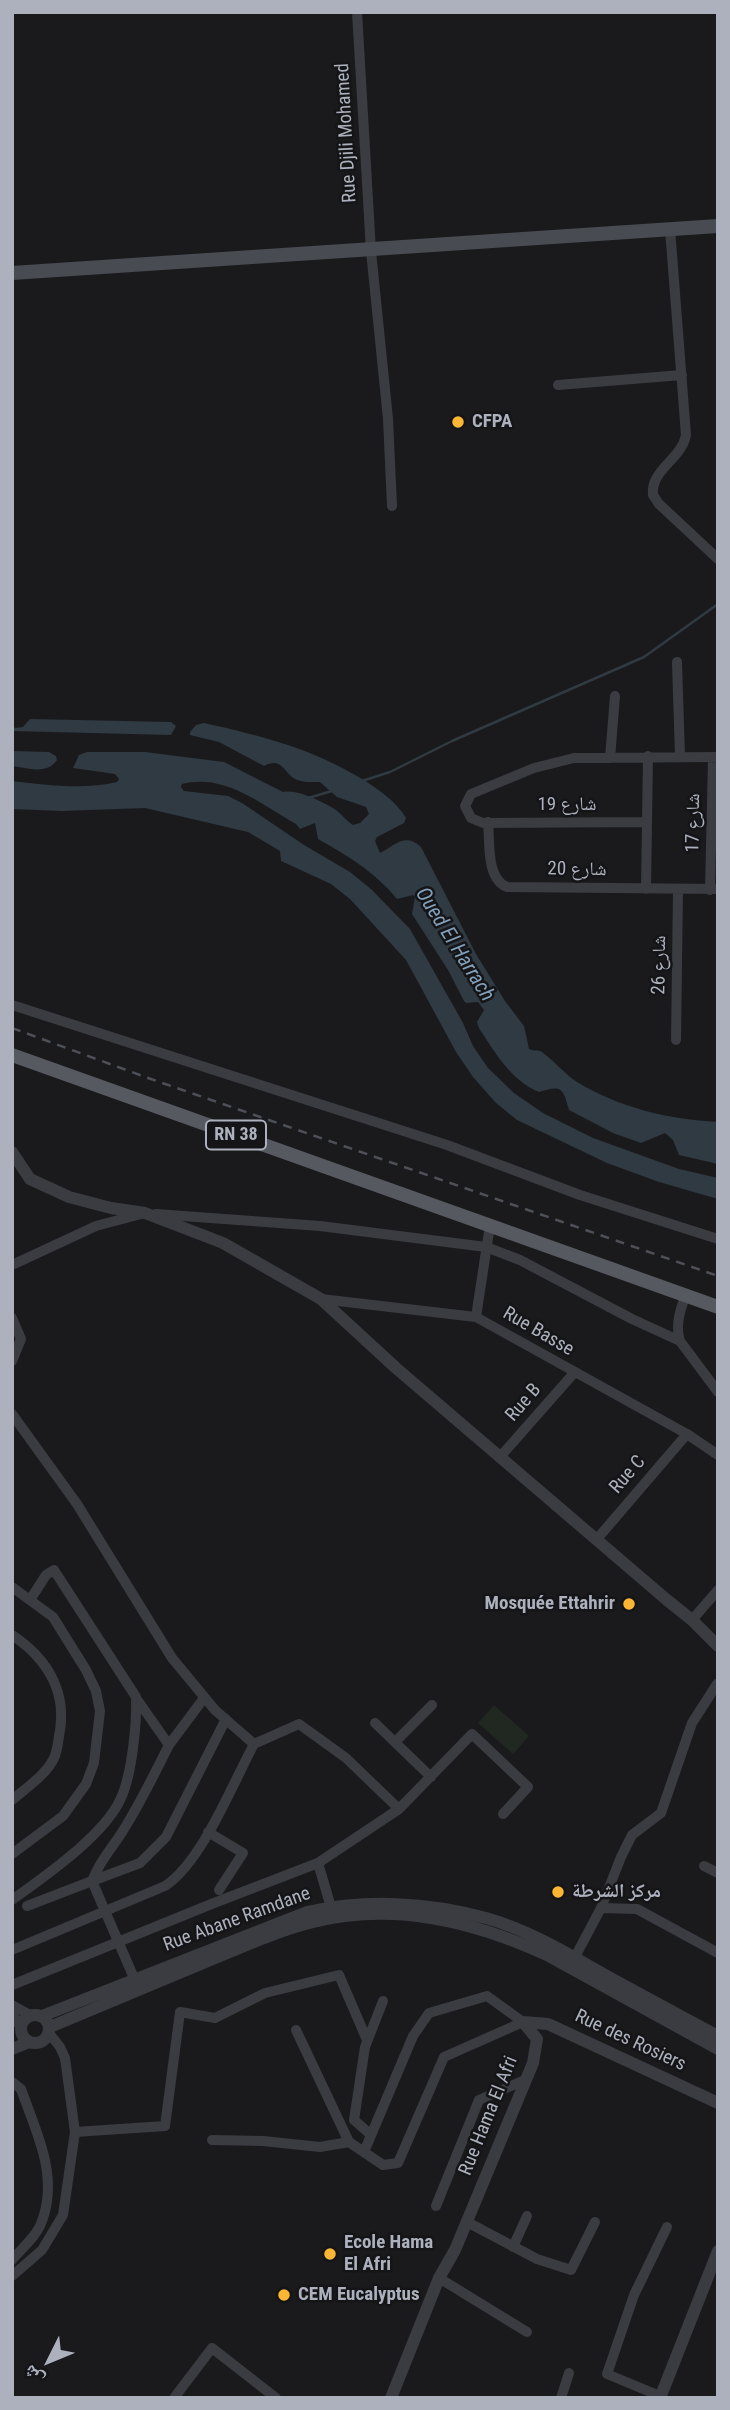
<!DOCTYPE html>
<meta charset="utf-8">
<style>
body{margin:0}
#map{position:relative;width:730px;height:2410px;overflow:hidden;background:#1a1a1d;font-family:"Roboto Condensed","Noto Naskh Arabic",sans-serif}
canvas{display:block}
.frame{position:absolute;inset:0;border:14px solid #acb1bd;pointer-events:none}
.north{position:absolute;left:14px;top:2326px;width:70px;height:70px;-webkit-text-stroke:5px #151518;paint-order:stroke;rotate:227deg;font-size:19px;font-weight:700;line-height:28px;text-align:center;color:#acb1bd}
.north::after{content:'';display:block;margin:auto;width:24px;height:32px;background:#acb1bd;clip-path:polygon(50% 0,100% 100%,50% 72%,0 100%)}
</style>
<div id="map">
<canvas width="730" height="2410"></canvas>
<div class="frame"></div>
<div class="north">ش</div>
</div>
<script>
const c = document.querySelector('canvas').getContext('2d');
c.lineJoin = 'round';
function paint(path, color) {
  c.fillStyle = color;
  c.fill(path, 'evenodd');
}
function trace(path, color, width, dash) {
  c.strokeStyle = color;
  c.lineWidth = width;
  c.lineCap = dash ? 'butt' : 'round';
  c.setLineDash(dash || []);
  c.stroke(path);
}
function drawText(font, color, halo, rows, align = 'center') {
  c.font = font + ' "Roboto Condensed","Noto Naskh Arabic",sans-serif';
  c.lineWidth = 5;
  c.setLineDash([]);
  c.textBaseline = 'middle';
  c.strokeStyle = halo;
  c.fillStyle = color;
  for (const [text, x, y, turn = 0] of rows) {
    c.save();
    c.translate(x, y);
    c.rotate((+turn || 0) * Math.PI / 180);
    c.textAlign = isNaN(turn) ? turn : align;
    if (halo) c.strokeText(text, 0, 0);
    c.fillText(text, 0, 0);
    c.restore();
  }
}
const green = new Path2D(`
 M494,1705L529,1736L513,1754L478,1723Z`);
const water = new Path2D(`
 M30,719L171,722L176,726L171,735L12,731V724L15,728L23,727Z
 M204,723C262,736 311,748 362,779C378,789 396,801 406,818L404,823L377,837L375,841L380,853C395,846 404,832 421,847L476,954L505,1001L524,1026L529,1049C533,1051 536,1050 540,1051C546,1053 568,1077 577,1082C620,1108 668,1119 718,1122V1164L679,1155L673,1140L665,1133L641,1143L613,1133L569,1110C563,1089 563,1084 539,1092C511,1081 494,1051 479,1028L477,1022L484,1010L478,1002L466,1003L464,1001L448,970L412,914L415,897L413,895L397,899C375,872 348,856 318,839L315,823L300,829L296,824C261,804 224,773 182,784L181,787L184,791L228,796L242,803L304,845L350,872L372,890L410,929L463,1023L473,1046L488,1068L514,1093L543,1113L593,1138L679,1169L718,1178V1199L659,1182L607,1163L517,1120L496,1103L473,1077L456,1052L406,960L350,899L331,884L281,861L280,851L248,832L145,808L62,811L12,809V781C45,785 84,790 117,782L119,779L115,774L73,768L79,755L87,752H145L224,762L283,792C298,789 323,802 336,810C342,814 346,821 353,825L360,823L369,814L366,807L337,797L320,782C311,782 300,783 292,777C282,768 280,758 264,766L219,742L190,735V732L196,725Z
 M12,751L49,752L56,756L57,760C47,775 27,768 12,766Z`);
const stream = new Path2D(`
 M362,781L390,772L452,741L644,657L718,604
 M308,798L332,791`);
const minor = new Path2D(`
 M357,12L371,251L388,419L392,506
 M670,229L686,435C682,459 650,470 653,495L659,504L718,559
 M558,385L682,375
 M677,662L680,757
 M610,758L615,696
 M488,822C490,842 486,879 507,887L718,889
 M647,822L483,823L471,818L465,806L471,794L534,768L574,758L718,757
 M646,889L648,756
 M710,890L713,758
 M12,1005L447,1145L580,1195L718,1239
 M676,1040L678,890
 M156,1214L320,1226L486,1247L520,1260L632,1319L680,1341
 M12,1265L96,1226L141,1214
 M686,1295C680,1309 675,1326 680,1341L718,1392
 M321,1299L476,1317L687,1434L718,1455
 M476,1317L490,1225
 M12,1318L21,1339L12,1361
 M12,1414L77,1504L172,1658L215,1710L254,1744L299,1724L346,1758L399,1809
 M500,1457L574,1373
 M597,1539L687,1434
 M12,1587L53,1617L86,1670L96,1691L100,1711L94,1763L86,1784L63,1816L12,1854
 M692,1620L718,1590
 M12,1635C48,1659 68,1693 59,1736C58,1743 57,1752 54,1758C46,1775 26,1788 12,1800
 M375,1723L431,1777
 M395,1742L432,1705
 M169,1745L204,1698
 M208,1832L243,1853L219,1890
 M704,1866L718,1873
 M12,1900C45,1876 105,1835 121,1798C132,1774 137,1723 136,1697L54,1570L46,1575L30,1600
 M27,1906L92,1881C101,1858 112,1849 124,1829C141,1802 155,1773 169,1745L136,1698
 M601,1908L621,1857L632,1835L661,1813L692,1723L717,1684
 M333,1914L318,1863L399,1809L472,1734L528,1787L503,1814
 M12,1950L165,1886C202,1862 233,1783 254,1744
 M575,1957L601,1908L637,1909L718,1953
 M134,1978L92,1881L140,1863L166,1837L226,1719
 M12,1985L214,1903L318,1863
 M12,2005L30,2015
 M12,2013L21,2028
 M296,2030L349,2142
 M12,2082L21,2089C36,2132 59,2175 42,2221C37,2236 22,2248 12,2260
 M75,2132L165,2126L180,2012L215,2018L265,1993L339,1975L367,2040
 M370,2134L354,2120L365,2047L383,2001
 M212,2140L263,2141L320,2147L349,2142L383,2165L398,2163L444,2057L523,2022
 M364,2152L413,2036L429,2013L487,1996L523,2022
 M436,2206L479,2100L527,2079
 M467,2222L537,2259L571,2270L595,2222
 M513,2247L527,2216
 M12,2276L42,2250L63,2215L75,2132L65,2058L60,2047L49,2033
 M439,2278L527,2332
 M660,2396L607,2374L634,2295L667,2227
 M174,2398L212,2348L276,2398
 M561,2398L569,2373`);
const tertiary = new Path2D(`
 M12,1152L30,1179L69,1197L111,1208L145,1213L223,1243L321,1299L396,1368L667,1600L692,1620L718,1646
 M21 2029a14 14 0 1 1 28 0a14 14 0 1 1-28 0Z
 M42,2016L307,1912C365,1899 428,1902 486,1918C525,1929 562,1950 596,1970C637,1993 677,2014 718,2036
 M523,2022L548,2024L718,2103
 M50,2027C102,2005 155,1983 208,1961C242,1947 277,1931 313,1922C394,1902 473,1921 547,1955L718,2049
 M12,2049L29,2042
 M391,2398L439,2278L455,2250L533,2063L537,2039L523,2022
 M660,2398L718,2251`);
const secondary = new Path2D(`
 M12,273L718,226`);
const primary = new Path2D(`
 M12,1055L718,1307`);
const rail = new Path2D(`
 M12,1028L148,1078L718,1276`);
const markers = [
 [458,422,7,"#fbb634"],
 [629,1604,7,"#fbb634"],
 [558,1892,7,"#fbb634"],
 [330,2254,7,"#fbb634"],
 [284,2295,7,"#fbb634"]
];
const shields = [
 [236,1135,60]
];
const shieldNames = [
 ["RN 38",236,1135]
];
const streetNames = [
 ["Rue Djili Mohamed",347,133,-93],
 ["شارع 19",567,805],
 ["شارع 17",694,823,-89],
 ["شارع 20",577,870,1],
 ["شارع 26",660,965,-89],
 ["Rue Basse",538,1332,30],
 ["Rue B",524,1403,-49],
 ["Rue C",628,1475,-49],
 ["Rue Abane Ramdane",237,1920,-20],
 ["Rue des Rosiers",630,2041,25],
 ["Rue Hama El Afri",489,2116,-68]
];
const poiNames = [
 ["CFPA",472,422],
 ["Mosquée Ettahrir",615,1604,"right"],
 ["مركز الشرطة",572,1892],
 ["Ecole Hama",344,2243],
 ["El Afri",344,2265],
 ["CEM Eucalyptus",298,2295]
];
const waterNames = [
 ["Oued El Harrach",454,945,58]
];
paint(green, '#202821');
paint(water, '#2f3a42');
trace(stream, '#2f3a42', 2.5);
trace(minor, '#3b3c42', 10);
trace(tertiary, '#3b3c42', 12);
trace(secondary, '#494b52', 14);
trace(primary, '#575961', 14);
trace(rail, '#4e5057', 2.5, [9, 7]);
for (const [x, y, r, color] of markers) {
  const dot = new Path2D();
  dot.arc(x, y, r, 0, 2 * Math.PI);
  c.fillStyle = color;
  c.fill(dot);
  trace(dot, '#151518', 2.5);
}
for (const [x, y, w] of shields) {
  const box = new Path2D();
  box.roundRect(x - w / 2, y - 14.5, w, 29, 5);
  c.fillStyle = '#151518';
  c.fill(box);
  trace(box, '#acb1bd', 2);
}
drawText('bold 18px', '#acb1bd', null, shieldNames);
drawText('19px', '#acb1bd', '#151518', streetNames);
drawText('bold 19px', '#acb1bd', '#151518', poiNames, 'left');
drawText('italic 21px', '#82a0b9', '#151518', waterNames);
</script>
